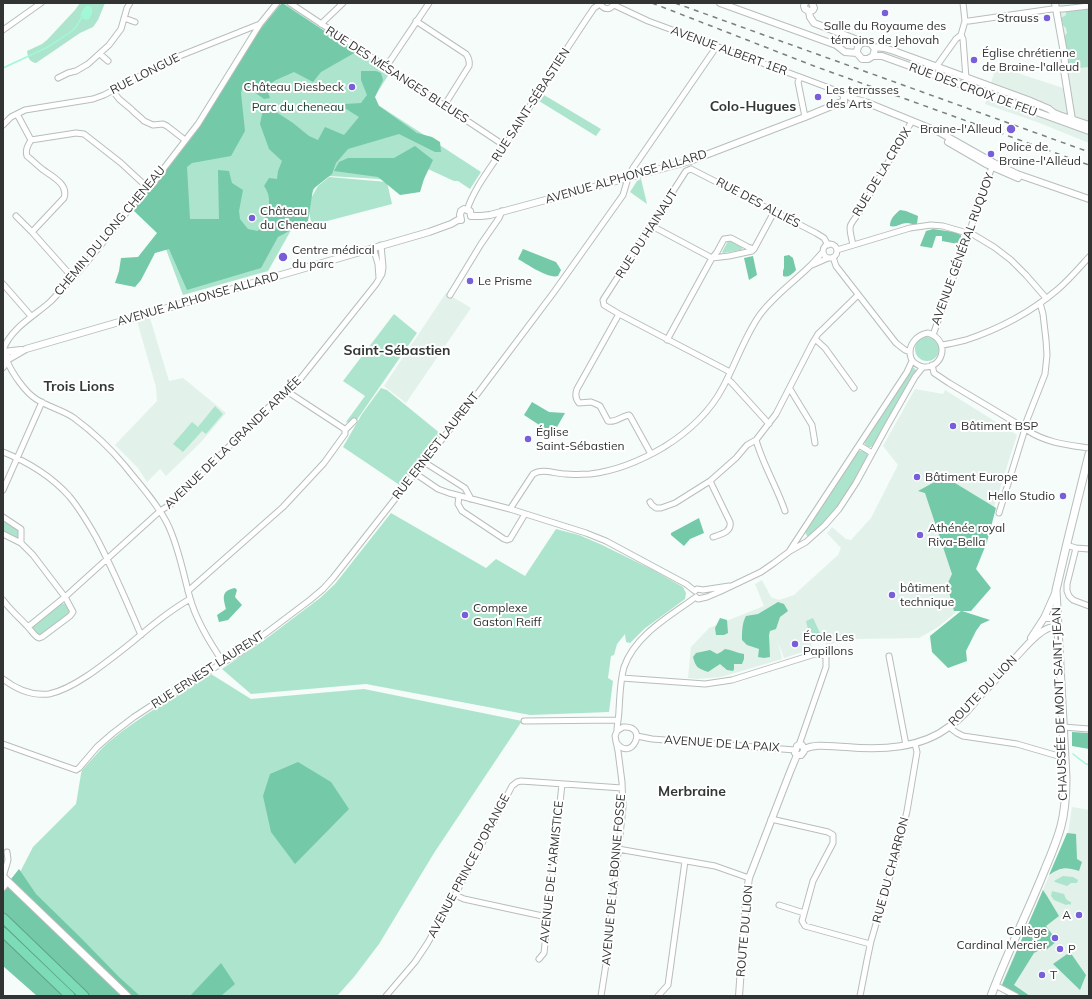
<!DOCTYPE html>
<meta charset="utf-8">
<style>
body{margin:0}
#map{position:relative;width:1092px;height:999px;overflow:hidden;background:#f5fcf9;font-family:Mulish,sans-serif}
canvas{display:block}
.frame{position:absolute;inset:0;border:4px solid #313432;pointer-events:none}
</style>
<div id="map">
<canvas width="1092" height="999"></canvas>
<div class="frame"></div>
</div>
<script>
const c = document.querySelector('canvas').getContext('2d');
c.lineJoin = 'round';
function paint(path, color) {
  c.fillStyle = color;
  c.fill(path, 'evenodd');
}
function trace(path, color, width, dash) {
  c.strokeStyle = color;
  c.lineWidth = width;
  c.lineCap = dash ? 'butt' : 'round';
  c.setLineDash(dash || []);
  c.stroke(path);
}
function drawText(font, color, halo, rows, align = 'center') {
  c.font = font + ' Mulish,sans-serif';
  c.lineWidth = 4;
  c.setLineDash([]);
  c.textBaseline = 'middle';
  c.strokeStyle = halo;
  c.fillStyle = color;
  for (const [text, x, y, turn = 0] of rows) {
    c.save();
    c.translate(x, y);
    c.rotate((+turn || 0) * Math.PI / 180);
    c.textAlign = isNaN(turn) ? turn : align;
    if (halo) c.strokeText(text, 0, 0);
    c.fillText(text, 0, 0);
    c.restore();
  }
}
const built = new Path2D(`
 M1052,3H1089V143L1037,122L985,104L996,66L1069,90Z
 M446,293L471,308L406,403L384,386Z
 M150,318L169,381L183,378L226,413L201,442L166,476L160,469L147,482L138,468L115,445L157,401L156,387L137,321Z
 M915,389L943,394L945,390L1017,435L968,588L955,613L938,627L919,638L851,639L826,645L824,637L821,635L810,638L812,649L784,658L778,642L782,659L721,677L697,679L688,678L691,647L709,628L764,606L755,584L762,580L771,597L779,600L794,595L838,555L841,548L827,533L830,530L832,527L846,539L851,540L871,518L897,467L898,465L883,446Z
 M1072,807L1089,810V996H1018L1001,985L1068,833Z`);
const green = new Path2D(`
 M80,3H105L98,20L93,27L80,33L36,63C29,62 28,57 27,51L42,44L47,40L75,10Z
 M285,4L389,74L372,101L481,172L470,189L458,181H454L415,163L396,180L329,176L316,186L268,271L183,295L180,287L157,225L138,206L204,120L258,32L279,5Z
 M1087,8L1089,9V67L1069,69L1068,62L1069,60V56H1067L1064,37L1067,33L1066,28L1063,25L1061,18L1066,15V11Z
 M544,95L601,129L596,136L539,101Z
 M329,177L387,182L392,204L312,225L307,205L318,186Z
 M641,179L647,204L630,192L637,181Z
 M728,241L733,242L743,248L741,250L723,253L722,252Z
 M394,314L417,333L354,424L346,422L365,396L343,381Z
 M915 349a12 12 0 1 1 24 0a12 12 0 1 1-24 0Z
 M913,367L916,370V372L874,445L871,447C867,447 865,445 864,441L911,368Z
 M381,388L387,390L441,434L401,486L343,447L362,414Z
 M215,406L223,414L206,434L202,431L183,452L173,444L192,422L198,427Z
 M863,450L867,453V458L847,495L822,525L810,536H807L805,532L857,452Z
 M391,513L486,568L496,559L525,576L556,529L579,535L600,544L653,570L683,587L686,593L685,599L644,629L630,643L626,642L625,634L617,644L614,655L611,656L608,678L613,681L609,712L530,715L366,684L251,694L222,669L263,641L320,598L335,584Z
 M3,519L19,530V536L16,538L12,537L3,532Z
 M61,603L65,604L69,608L70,610L69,614L41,635L36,634L32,628L33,625Z
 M813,618L821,635L810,638L806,621Z
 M211,674L251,699L364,689L522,721L434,853L379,944L354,977L337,996H137L17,878L33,847L76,804L81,774L82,770C91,761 100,749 110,741C141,715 177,696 211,674Z
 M1063,876L1073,877L1078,880L1077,883H1071L1067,886L1055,882L1054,881Z
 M1052,891L1064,894C1066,899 1066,900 1071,902V904L1070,905L1069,904L1066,905L1054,900L1051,896Z`);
const forest = new Path2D(`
 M282,3L356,52L321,72L313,82L294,72L276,80L266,87L270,98L264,99L243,84L241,93L245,131L231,156L192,163L187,167L190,219H219L218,170L229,171L232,183L243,190L239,211L240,219L248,229L258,231C266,217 275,201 264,186L269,178L277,179L278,171L282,161L269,149L260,124L263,109L270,108L293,123L309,136L318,140L325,127L344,135L359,117L343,107L345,104L361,103L367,95L361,80V71H376L381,73L383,80L375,97L379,106L417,133L432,137L440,142L441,152H435L399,134L348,149L336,163L332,174L313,189L308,221L278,237L261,268L187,290L169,249L155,253L141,280L135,287L115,283L119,271L121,258L138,257L157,233L133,210L169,166L204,120L219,91L258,32Z
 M415,146L433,160L424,179L420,192L400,195L378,177L334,171L339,162L348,158H394Z
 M900,210L906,211L918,216L917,224C913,225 911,223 907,223C901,223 896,228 890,226C890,219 894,215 900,210Z
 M933,229L954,232L961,235V238L958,244L942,241V236H936L932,248L920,246L926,231Z
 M523,249L556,262L561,270L558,276C548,279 527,264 518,259Z
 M789,255L793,258L796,270C792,274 789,278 783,276V271L784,268V256Z
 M753,256L757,275L749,280L744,258Z
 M532,402L549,412L565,413L553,434L524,415Z
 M940,479L955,483L996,508L987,542L976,569L991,588L971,611H962L990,620L981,624L976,631L966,651L967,661L948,668L932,652L930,636L961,611H954L947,585L952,574L925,493L918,491Z
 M699,518L704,533L690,539L684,546L671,535V533Z
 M235,588L237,590L235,597L242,605L228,620L219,622L217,615L226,609C223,597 221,591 235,588Z
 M778,602L784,604L788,611L780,617L776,629L770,631L769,635L770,657L764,658L758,657L759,649L747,645L742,640C742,632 742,623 746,616L758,614Z
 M720,618L727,620L728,633L724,635H716L715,628Z
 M725,649C732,650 737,653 744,654V659L742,664H734V669L733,671L727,670L720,664L708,672C698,668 696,668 693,657L696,653L710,650L717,654L721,652Z
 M1072,732L1089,733V749L1072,746Z
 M298,762L331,782L349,809L295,864L271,832L263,796L270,774Z
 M1067,833L1076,834L1077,859L1082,862L1079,871C1065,867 1062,867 1049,875Z
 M19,869L36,894L81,938L119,977L140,996H37L3,966V889Z
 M1043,890L1047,896L1059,916L1046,926L1057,941L1045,951H1038L1034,953L1014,985L1030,996H1021L1002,985Z
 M1070,952L1086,975L1080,990L1053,964Z
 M221,963L235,984L221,996H190Z`);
const water = new Path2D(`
 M88,5L92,8V14L89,19L86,20L81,18C80,13 83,8 88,5Z`);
const stream = new Path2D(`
 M3,68L46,48L57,41L72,31L76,27L82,17
 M1073,754L1086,764H1089`);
const minor = new Path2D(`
 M290,3L505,146
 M600,3C603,10 611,11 614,3
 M614,5L648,21L800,77L832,89L845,96
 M124,18L135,22
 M416,21L466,54C469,58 470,61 469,66L444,106
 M965,21H969L1052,9H1063L1089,6
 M321,24L343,3
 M3,30L41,3
 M961,35L965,21L963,3
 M100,54L108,61
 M386,67L429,3
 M936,67L956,39L961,35L963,39L966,78
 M800,77L798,82L805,117
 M58,78L68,73L76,71L88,64L109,45L121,29L127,8L130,3
 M113,91L119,99L131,109L134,112L141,118L144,121L153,125L163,124L167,126L185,140
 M17,114L31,140C28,145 25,150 27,156C32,160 37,165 42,169C51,176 69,184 64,198L32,232
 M3,125L11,117L25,110L93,99L104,95L172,59L260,24L277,3
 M31,140L76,133L84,134L121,163L148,188
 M691,169L686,171L603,300L604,305L619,314L730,372
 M691,169L816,233L824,238L828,245
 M467,210C475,186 493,165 506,144C535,98 564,52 594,8L600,4
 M16,216L32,232L73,278
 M652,226L712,258L729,256L752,251L754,249L774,212
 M823 251a7 7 0 1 1 14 0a7 7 0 1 1-14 0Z
 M853,245C849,226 847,228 859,213L912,121
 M373,247L378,264L379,278
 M837,250L910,228L931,225L943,226L974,235L994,247L1011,260L1026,275L1046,298
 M833,257L836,266L896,343L905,350L910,352
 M812,265L828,258
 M3,284L31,316
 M450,295L481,244L499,218L502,211
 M619,314L577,389C575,394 575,398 579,403L591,402L596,404L600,406L608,421C616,423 621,416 629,415L630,416L651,454
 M928,333C953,341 941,373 920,366C916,364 912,362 911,358C907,346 916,335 928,333Z
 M933,335L993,164
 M815,339L825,348L854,388
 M667,340L712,258L717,252L724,239L731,238L748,247L754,249
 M942,345C950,344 958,342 966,340C999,329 1031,312 1057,290C1069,280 1079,268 1089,257
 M3,350C11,328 33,317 50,302C57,295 64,287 71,280C97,252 119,221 143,192C151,187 156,181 161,172L198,124L260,24
 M7,361C12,373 25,392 36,399C48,407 63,410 74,418C93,432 110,448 125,466C139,484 158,504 168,525C179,548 183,573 190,598C196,620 210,643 223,662
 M932,365L934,373L949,383L1021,426
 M727,379L731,382L769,424
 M790,389L812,425L815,443
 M1025,425L1045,374L1047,355L1046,340L1043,314L1040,303
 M345,430L354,421
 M1027,430C1046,443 1068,445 1089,448
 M756,440C763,465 777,487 785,511
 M859,445L872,453
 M3,452C28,462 51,476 69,496C80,509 88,523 96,537C113,569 127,602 141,635
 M424,462L465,488L471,499
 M416,474L438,489L449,493L510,509L586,533L606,541L686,584L695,591
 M710,481L730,522C732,532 721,534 713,537
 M3,490L42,402
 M459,496L458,504L462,511L504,539L507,540L510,539L525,514
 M650,502L652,505L656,508H661L675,503L710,481L736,458L747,445L756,440L776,414L812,344L818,334L858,295
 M510,509L533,474C543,468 555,474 566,474C574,475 582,474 590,474C616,471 642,460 664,447C688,432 710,412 723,387C736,363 744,338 759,316C773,296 794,282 811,265C815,261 819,256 823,252
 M999,513L1024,432
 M3,517L21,529V543
 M3,534L21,543L33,555L65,597L73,612L70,616L42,637L39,638C34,636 32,631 28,627C20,618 10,610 3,600
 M1066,545L1076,548L1089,549
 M1076,548L1067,584V591L1069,596L1073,600L1089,606
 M790,550L907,372L912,361
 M188,591L283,507L324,463L345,434V430L343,428L288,392
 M695,591L697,589L703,590L729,586
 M696,597L698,599L707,597L721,591L761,572L774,563L790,551L806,542L825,525L839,509L856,483L886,428L915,377L923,367
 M28,627L65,597L160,511L171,504L279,397L293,388L376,284L382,274L383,267L381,245
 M889,656L906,745
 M622,678L705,684L732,680L815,654H821L826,657V667L799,745
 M3,679C16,689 32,696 49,694C63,691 75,684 87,676C102,666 117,654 131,643C150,627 169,611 190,599
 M524,721L617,720
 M949,727L957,733L963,736L1017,744L1065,758
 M1063,727L1089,729
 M617,731C617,724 619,717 619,710C620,696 620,681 624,667C635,635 670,616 696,597
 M637,736L652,739L795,750
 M3,744L42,758L76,770L79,768L97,747L113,733L134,717L166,696L199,678L202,675L241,652L310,600L323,589L333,578L472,401L554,292L623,195L628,178L633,168L717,46
 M771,819L828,832L833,835V843L813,881L802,921L805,926L870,944
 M618,849L715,866L749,878
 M3,877L8,860L7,852
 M3,888L8,882
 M455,895L464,899L547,917
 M779,905L804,913
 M539,959L544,953L562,784
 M995,985L1016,996
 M386,996L415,962L427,944L455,895L512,786L517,782L521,781L622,788
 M601,996L606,964L623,807L622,782L618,751L615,736L617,731L623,727C650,725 631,764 616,742
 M658,996L668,985L685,861
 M860,996L867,960L871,941L899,845L907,811L917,752L915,744`);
const tertiary = new Path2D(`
 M720,3L836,45L845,52L857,53
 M805,3L804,6L805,9L809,11
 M1055,3L1064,53L1065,63L1064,70L1072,120
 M809,11L810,17L814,23L855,39L861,43
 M809,11L813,10L814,8L812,3
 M874,47L884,48L894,51L1028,100L1049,109L1054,113L1059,115L1089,125
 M873,56L875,49L871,44C863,40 857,44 857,53L862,59H868L873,56H882L1089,131
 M844,101V97L848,95L851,98L868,103L939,132L994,163L1017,174L1089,199
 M948,142L986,164L1018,178
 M471,216H481L490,215L690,161L805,117L844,101
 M461,220L460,215L461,211L464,209L470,211L471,216
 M3,352L21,350
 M7,360L26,349L429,232L451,224L458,220H461
 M3,367L7,361V356
 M1044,618H1057
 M1031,638L1044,618L1056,591
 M797,755H801L804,751V749C817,743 832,747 846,747C881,750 921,749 950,726C962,718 971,707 980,696C992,684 1004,671 1015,658C1024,649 1037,632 1049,628C1052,627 1055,629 1058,630
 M739,996L746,899L749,878L790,772L797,755L795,753L797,746L799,745H802L804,749`);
const secondary = new Path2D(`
 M3,877L127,996
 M991,996C1007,953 1028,912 1045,869C1051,855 1057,841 1061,826C1065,811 1066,794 1066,778L1056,590L1067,543L1089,454`);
const motorway = new Path2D(`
 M3,918L84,996
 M3,932L70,996`);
const rail = new Path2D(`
 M652,3L814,66L1089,165
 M675,3L1089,152`);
const markers = [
 [885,13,4,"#785fda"],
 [1047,18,4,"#785fda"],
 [974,60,4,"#785fda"],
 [352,87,4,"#785fda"],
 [818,97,4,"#785fda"],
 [1011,129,5,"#785fda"],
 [991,154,4,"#785fda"],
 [252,218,4,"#785fda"],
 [283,257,5,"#785fda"],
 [470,281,4,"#785fda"],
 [953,426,4,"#785fda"],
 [528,439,4,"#785fda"],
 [917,477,4,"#785fda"],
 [1063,496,4,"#785fda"],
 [920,535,4,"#785fda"],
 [892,595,4,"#785fda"],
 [465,615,4,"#785fda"],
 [795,644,4,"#785fda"],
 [1079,915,4,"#785fda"],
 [1055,938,4,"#785fda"],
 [1060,949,4,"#785fda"],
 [1042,975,4,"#785fda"]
];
const poiNames = [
 ["Strauss",1039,18,"right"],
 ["Salle du Royaume des",885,26,"center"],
 ["témoins de Jehovah",885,40,"center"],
 ["Église chrétienne",982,53],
 ["de Braine-l'alleud",982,67],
 ["Château Diesbeck",344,87,"right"],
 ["Les terrasses",826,90],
 ["des Arts",826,104],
 ["Braine-l'Alleud",1002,129,"right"],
 ["Police de",999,147],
 ["Braine-l'Alleud",999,161],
 ["Château",260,211],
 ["du Cheneau",260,225],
 ["Centre médical",292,250],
 ["du parc",292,264],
 ["Le Prisme",478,281],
 ["Bâtiment BSP",961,426],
 ["Église",536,432],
 ["Saint-Sébastien",536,446],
 ["Bâtiment Europe",925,477],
 ["Hello Studio",1055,496,"right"],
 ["Athénée royal",928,528],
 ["Riva-Bella",928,542],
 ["bâtiment",900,588],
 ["technique",900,602],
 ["Complexe",473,608],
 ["Gaston Reiff",473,622],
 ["École Les",803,637],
 ["Papillons",803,651],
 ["A",1071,915,"right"],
 ["Collège",1047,931,"right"],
 ["Cardinal Mercier",1047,945,"right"],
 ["P",1068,949],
 ["T",1050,975]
];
const streetNames = [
 ["AVENUE ALBERT 1ER",729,51,20],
 ["RUE LONGUE",145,74,-27],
 ["RUE DES MÉSANGES BLEUES",397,75,33],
 ["RUE DES CROIX DE FEU",973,90,20],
 ["RUE SAINT-SÉBASTIEN",531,105,-57],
 ["RUE DE LA CROIX",882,172,-59],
 ["AVENUE ALPHONSE ALLARD",626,177,-16],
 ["RUE DES ALLIÉS",758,203,28],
 ["CHEMIN DU LONG CHENEAU",110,231,-50],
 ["RUE DU HAINAUT",647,234,-57],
 ["AVENUE GÉNÉRAL RUQUOY",963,249,-70],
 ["AVENUE ALPHONSE ALLARD",198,299,-16],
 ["AVENUE DE LA GRANDE ARMÉE",233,443,-44],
 ["RUE ERNEST LAURENT",436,446,-52],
 ["RUE ERNEST LAURENT",208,670,-33],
 ["ROUTE DU LION",983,691,-46],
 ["CHAUSSÉE DE MONT SAINT-JEAN",1060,704,-92],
 ["AVENUE DE LA PAIX",722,744,4],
 ["AVENUE PRINCE D'ORANGE",469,866,-62],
 ["RUE DU CHARRON",891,870,-75],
 ["AVENUE DE L'ARMISTICE",552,872,-84],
 ["AVENUE DE LA BONNE FOSSE",614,880,-85],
 ["ROUTE DU LION",745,931,-85]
];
const parkNames = [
 ["Parc du cheneau",298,107]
];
const quarterNames = [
 ["Colo-Hugues",753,107],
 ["Saint-Sébastien",397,351],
 ["Trois Lions",79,387],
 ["Merbraine",692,792]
];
paint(built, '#e2f1ea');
paint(green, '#ade4cd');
paint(forest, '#74c9a9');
paint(water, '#a1f7d6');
trace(stream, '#a1f7d6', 1.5);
trace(minor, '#b7bebb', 7);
trace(tertiary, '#b7bebb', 8);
trace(secondary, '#b7bebb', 9);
trace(motorway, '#62a189', 11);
trace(minor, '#fff', 5);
trace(tertiary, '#fff', 6);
trace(secondary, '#fff', 7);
trace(motorway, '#7ddcb8', 9);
trace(rail, '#7b7f7d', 1.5, [5, 5]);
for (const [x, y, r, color] of markers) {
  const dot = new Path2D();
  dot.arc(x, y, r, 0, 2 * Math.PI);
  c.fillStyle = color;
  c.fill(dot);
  trace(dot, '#fff', 1.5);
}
drawText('12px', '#313432', '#fff', poiNames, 'left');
drawText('12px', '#313432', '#fff', streetNames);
drawText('12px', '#153c2e', '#fff', parkNames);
drawText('bold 14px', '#323835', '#fff', quarterNames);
</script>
